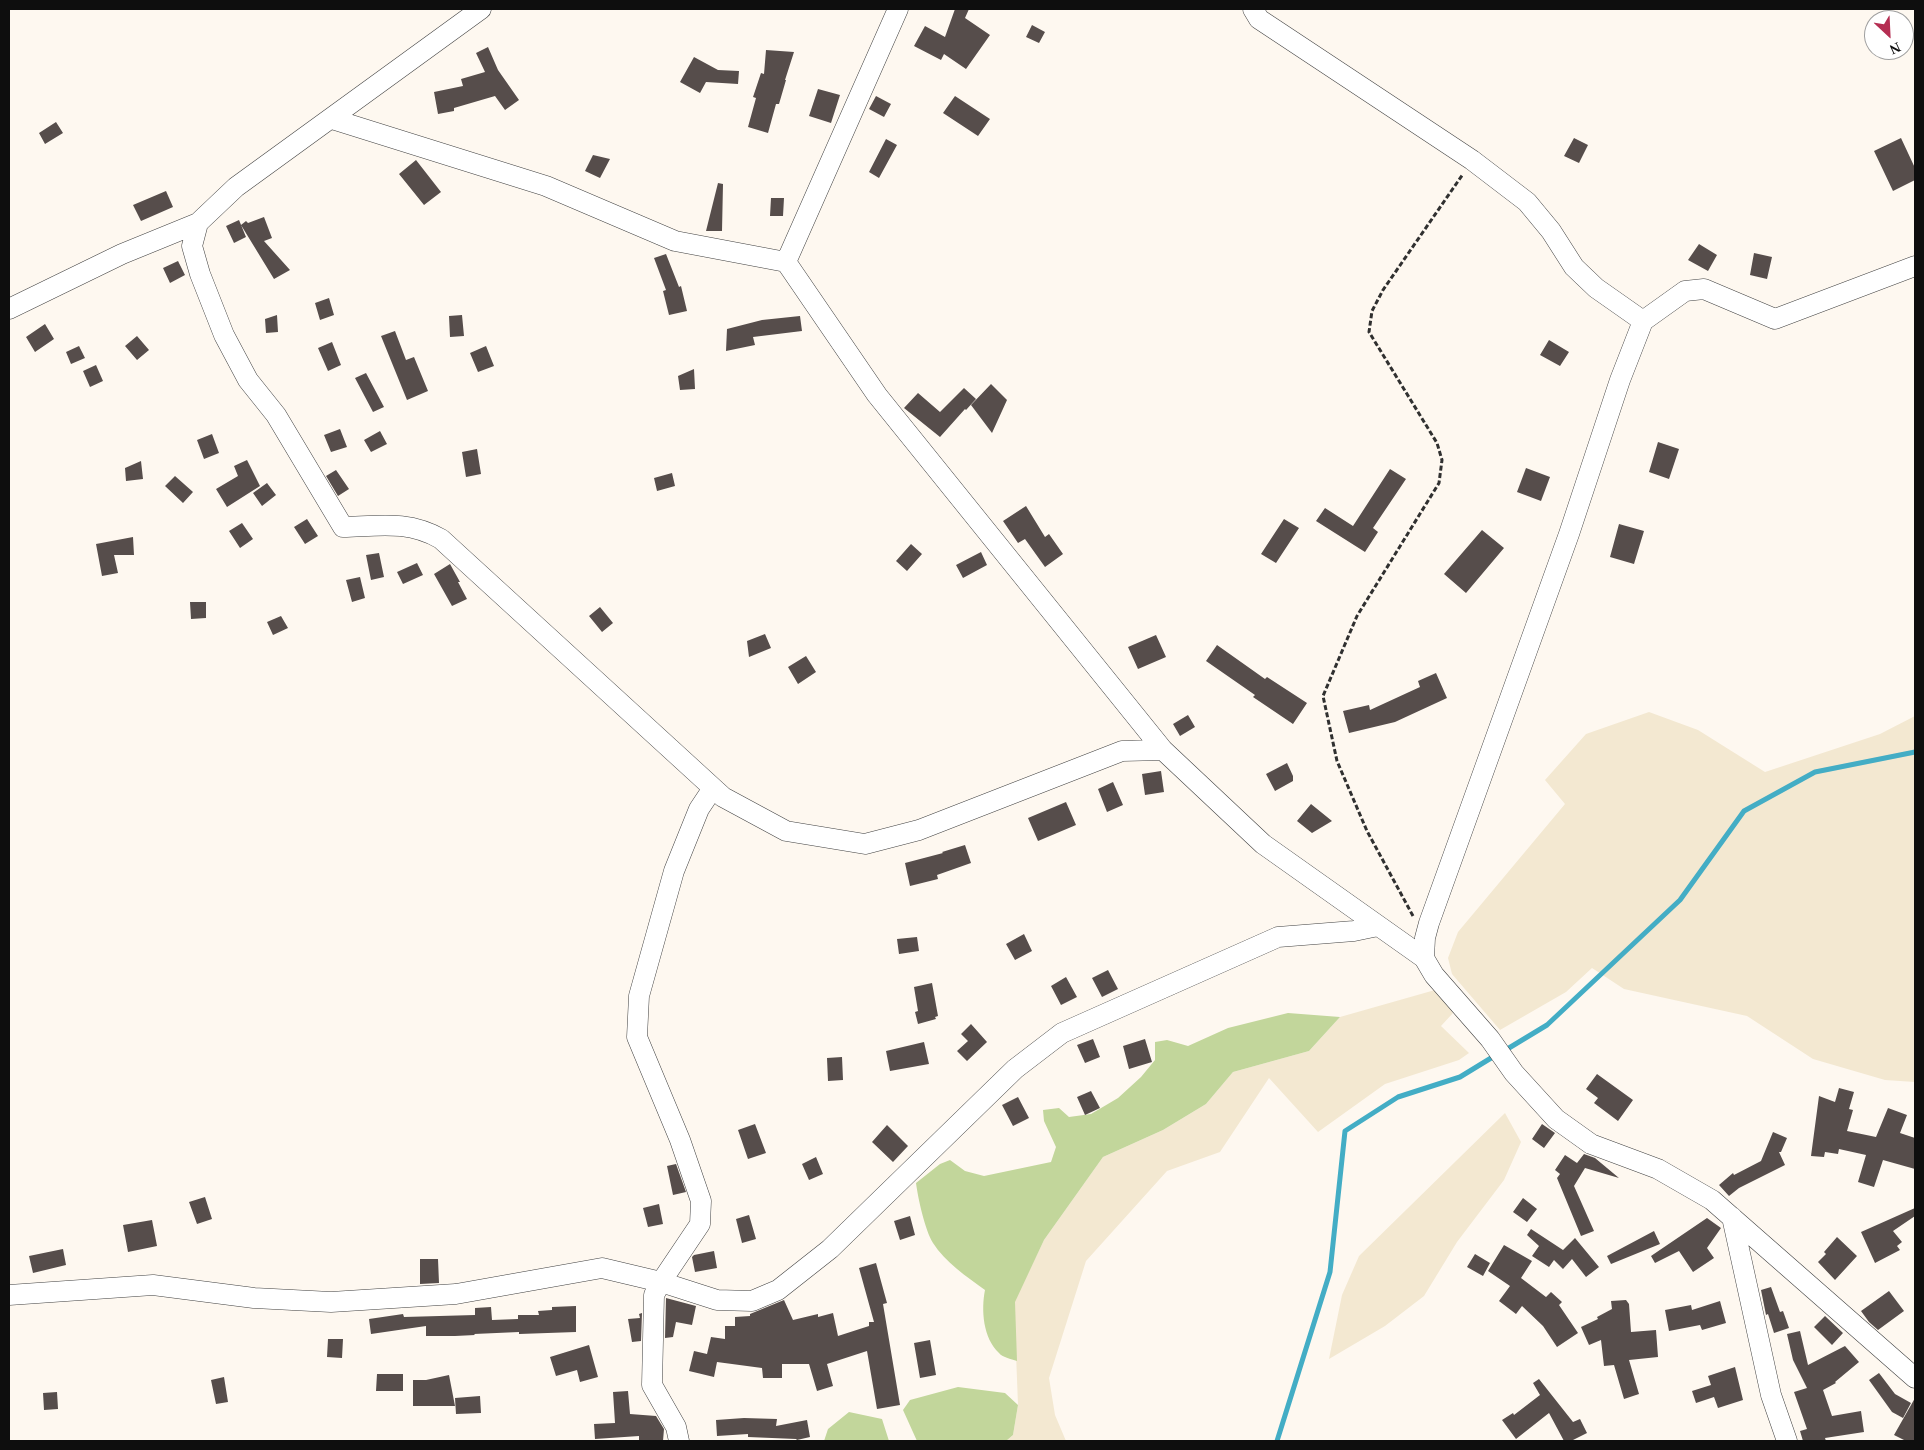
<!DOCTYPE html>
<style>
body{margin:0}
#map{position:relative;width:1924px;height:1450px;overflow:hidden;background:#fef8f0;font-family:"Times New Roman",serif}
canvas{display:block}
.frame{position:absolute;inset:0;border:10px solid #0e0e0e;pointer-events:none}
.north{position:absolute;left:1864px;top:10px;width:50px;height:50px;box-sizing:border-box;background:#fff;border:1px solid #9f9f9f;border-radius:50%;rotate:155deg;font-size:14px;font-weight:700;line-height:20px;text-align:center;color:#0e0e0e}
.north::after{content:'';display:block;margin:auto;width:18px;height:22px;background:#b52e52;clip-path:polygon(50% 0,100% 100%,50% 72%,0 100%)}
</style>
<div id="map">
<canvas width="1924" height="1450"></canvas>
<div class="frame"></div>
<div class="north">N</div>
</div>
<script>
const c = document.querySelector('canvas').getContext('2d');
c.lineJoin = 'round';
function paint(path, color) {
  c.fillStyle = color;
  c.fill(path, 'evenodd');
}
function trace(path, color, width, dash) {
  c.strokeStyle = color;
  c.lineWidth = width;
  c.lineCap = dash ? 'butt' : 'round';
  c.setLineDash(dash || []);
  c.stroke(path);
}
const farmland = new Path2D(`
 M1649,712L1698,730L1765,772L1880,734L1915,716V1082L1885,1080L1813,1059L1747,1016L1624,989L1592,968L1566,992L1500,1030L1452,974L1448,958L1458,932L1565,804L1545,780L1586,734Z
 M1435,990L1453,1013L1441,1026L1469,1053L1459,1060L1385,1084L1318,1132L1269,1078L1220,1152L1167,1171L1086,1261L1049,1378L1055,1415L1066,1441H1006L1013,1435L1018,1405L1014,1302L1044,1240L1103,1157L1163,1130L1206,1104L1233,1072L1309,1051L1340,1017Z
 M1505,1113L1521,1142L1504,1180L1457,1242L1424,1296L1385,1326L1329,1359L1342,1295L1359,1256Z`);
const forest = new Path2D(`
 M1288,1013L1340,1017L1309,1051L1233,1072L1206,1104L1163,1130L1103,1157L1044,1240L1015,1302L1017,1361C1011,1359 1002,1357 999,1353C983,1338 981,1310 985,1290C967,1277 945,1262 933,1243C925,1230 918,1198 916,1183L940,1164L950,1160L965,1171L984,1176L1051,1162L1056,1147L1044,1121L1043,1110L1059,1108L1069,1117L1091,1114L1118,1098L1141,1077L1155,1060V1042L1167,1040L1188,1046L1228,1028Z
 M958,1387L1005,1393L1018,1405L1013,1435L1006,1441H917L903,1410L910,1400Z
 M849,1412L882,1419L889,1441H824L828,1429Z`);
const stream = new Path2D(`
 M1504,1051L1547,1025L1680,900L1744,811L1815,772L1915,752
 M1277,1441L1330,1272L1345,1131L1398,1097L1460,1077L1496,1055`);
const building = new Path2D(`
 M955,9H969L965,18L990,35L966,69L944,54L941,60L914,46L925,26L945,37Z
 M1032,25L1045,32L1039,43L1026,37Z
 M488,47L498,70L519,100L505,110L495,96L454,108V111L438,114L434,92L463,86L461,79L485,72L476,53Z
 M766,50L794,52L785,80H786L779,104H776L768,133L748,127L756,98L753,97L761,73L764,74Z
 M694,57L718,70L739,71L738,84L706,82L700,93L680,82Z
 M818,89L840,95L831,123L809,116Z
 M876,96L891,104L884,117L869,109Z
 M955,96L990,119L978,136L943,113Z
 M56,122L63,133L45,144L39,133Z
 M1574,138L1588,145L1579,163L1564,156Z
 M1901,138L1915,168V180L1893,191L1874,151Z
 M886,139L897,145L879,178L869,172Z
 M593,155L610,159L600,178L585,171Z
 M416,160L441,192L424,205L399,174Z
 M718,183L723,184L722,231H706Z
 M166,191L173,207L141,221L133,205Z
 M771,198H784L783,216H770Z
 M264,217L272,238L264,241L290,270L274,279L241,225L246,221L248,223Z
 M239,220L246,237L234,243L226,226Z
 M1699,244L1717,255L1708,271L1688,260Z
 M1754,253L1772,257L1767,279L1750,275Z
 M666,254L679,287L681,286L687,311L669,315L663,291L666,290L654,258Z
 M178,261L185,275L170,283L163,268Z
 M329,298L334,315L320,320L315,303Z
 M277,315L278,332L266,333L265,319Z
 M462,315L464,336L450,337L449,316Z
 M800,316L802,331L753,337L755,345L726,351L727,329L762,320Z
 M45,324L54,339L35,352L26,337Z
 M395,331L406,360L414,357L428,391L407,400L381,336Z
 M137,336L149,350L137,360L125,346Z
 M1549,340L1569,352L1560,366L1540,355Z
 M332,342L341,365L328,371L318,348Z
 M79,346L85,358L71,364L66,352Z
 M486,346L494,366L478,372L470,353Z
 M96,365L103,381L90,387L83,371Z
 M694,369L695,389L680,390L678,376Z
 M366,373L384,407L373,412L355,378Z
 M991,384L1007,400L992,433L971,405Z
 M964,388L976,399L966,410L965,409L940,437L904,408L918,393L940,412Z
 M340,429L347,447L331,452L324,435Z
 M380,431L387,444L371,452L364,440Z
 M212,434L219,453L204,459L197,440Z
 M1658,442L1679,449L1669,479L1649,472Z
 M477,449L481,474L466,477L462,452Z
 M247,460L260,486L227,507L216,489L238,476L234,466Z
 M141,461L143,479L126,481L125,468Z
 M1526,468L1550,477L1541,501L1517,492Z
 M1390,469L1406,479L1373,528L1378,532L1365,552L1316,521L1325,508L1353,526Z
 M336,470L349,489L338,496L326,476Z
 M672,473L675,486L657,491L654,478Z
 M175,476L193,492L183,503L165,486Z
 M267,483L276,495L262,506L253,493Z
 M1026,506L1045,537L1049,534L1063,554L1045,567L1025,539L1018,543L1003,521Z
 M307,519L318,536L305,544L294,527Z
 M1284,519L1299,528L1276,563L1261,554Z
 M242,523L253,539L240,548L229,531Z
 M1619,524L1644,531L1634,564L1610,557Z
 M1482,530L1504,548L1466,593L1444,574Z
 M133,537L134,555H114L118,573L102,576L96,544Z
 M911,544L922,554L907,571L896,561Z
 M981,552L987,565L963,578L956,565Z
 M379,553L384,577L371,580L366,555Z
 M417,563L423,575L403,584L397,572Z
 M450,564L460,582H458L467,599L452,606L434,574Z
 M360,577L365,598L352,602L346,580Z
 M190,602H206V618L191,619Z
 M600,607L613,623L602,632L589,616Z
 M281,616L288,628L273,635L267,622Z
 M765,634L771,648L749,657L747,641Z
 M1156,635L1166,657L1138,669L1128,647Z
 M1217,645L1265,679L1267,677L1307,703L1293,724L1253,697L1255,695L1206,661Z
 M806,656L816,672L798,684L788,667Z
 M1436,673L1447,698L1395,722L1349,733L1343,711L1369,705L1370,710L1420,687L1418,681Z
 M1188,715L1195,727L1180,736L1173,724Z
 M1287,763L1293,776V781L1275,791L1266,774Z
 M1161,771L1164,792L1145,795L1142,774Z
 M1113,782L1123,805L1107,812L1098,789Z
 M1066,802L1076,825L1038,841L1028,818Z
 M1311,804L1332,821L1312,833L1297,821Z
 M965,845L971,863L937,875L938,879L910,886L905,863L943,853L942,852Z
 M1024,934L1032,951L1015,960L1006,944Z
 M917,937L919,951L899,954L897,939Z
 M1108,970L1118,989L1102,997L1092,978Z
 M1066,977L1077,997L1061,1005L1051,986Z
 M932,983L938,1016L935,1017L936,1019L918,1024L915,1012L918,1011L914,987Z
 M971,1024L987,1042L967,1061L957,1051L968,1041L961,1034Z
 M1093,1039L1100,1057L1085,1063L1077,1045Z
 M1145,1039L1152,1062L1129,1069L1123,1046Z
 M924,1042L929,1064L890,1071L886,1051Z
 M842,1057L843,1080L828,1081L827,1058Z
 M1597,1074L1633,1100L1618,1121L1594,1103L1598,1098L1586,1089Z
 M1839,1088L1854,1092L1849,1109L1853,1110L1847,1131L1876,1137L1888,1108L1907,1115L1900,1133L1915,1138V1169L1883,1160L1874,1187L1858,1182L1866,1155L1839,1149L1838,1154L1825,1152L1824,1157L1811,1156L1819,1096L1835,1102Z
 M1091,1091L1100,1108L1085,1115L1077,1097Z
 M1018,1097L1029,1118L1013,1126L1002,1105Z
 M755,1124L766,1153L748,1159L738,1130Z
 M1542,1124L1555,1133L1544,1148L1532,1139Z
 M887,1125L908,1146L893,1162L872,1142Z
 M1773,1132L1787,1138L1781,1152H1779L1785,1165L1739,1188L1729,1196L1719,1185L1733,1173L1734,1175L1761,1161Z
 M1584,1154L1595,1158L1619,1178L1585,1168L1574,1186L1594,1231L1581,1236L1557,1178L1560,1174L1555,1170L1565,1155L1577,1163Z
 M816,1157L823,1174L809,1180L802,1164Z
 M676,1164L686,1192L673,1195L667,1166Z
 M205,1197L212,1219L197,1224L189,1202Z
 M1523,1198L1537,1209L1527,1222L1513,1212Z
 M659,1204L663,1224L648,1227L643,1208Z
 M1915,1208V1216L1893,1231L1902,1242L1897,1246L1900,1250L1875,1263L1861,1232Z
 M749,1215L756,1239L742,1243L736,1219Z
 M910,1216L915,1235L900,1240L894,1221Z
 M1707,1218L1721,1228L1707,1248L1714,1258L1693,1272L1679,1251L1655,1263L1651,1256Z
 M152,1220L157,1246L128,1252L123,1225Z
 M1531,1229L1563,1250L1575,1238L1599,1267L1586,1277L1572,1259L1563,1269L1554,1260L1549,1267L1532,1256L1539,1246L1527,1235Z
 M1654,1231L1660,1244L1611,1264L1607,1256Z
 M1837,1237L1857,1256L1835,1280L1818,1262L1826,1254L1824,1252Z
 M1504,1245L1532,1261L1521,1278L1546,1297L1551,1292L1562,1302L1559,1305L1578,1333L1557,1347L1543,1326L1522,1306L1516,1314L1499,1301L1510,1286L1488,1271Z
 M63,1249L66,1265L33,1273L29,1256Z
 M714,1251L717,1268L695,1272L692,1257L694,1255Z
 M1475,1254L1490,1263L1483,1276L1467,1267Z
 M420,1259H438L439,1283L420,1284Z
 M876,1263L887,1303L883,1304L900,1405L877,1409L867,1351L827,1364L833,1386L817,1391L809,1364H782V1378H763L762,1368L717,1362L714,1377L689,1371L694,1351L707,1354L711,1337L725,1339V1326H735V1317L750,1316V1314L784,1300L793,1320L818,1314V1317L833,1313L838,1336L869,1326V1322H874L859,1268Z
 M1771,1287L1780,1312L1783,1311L1789,1328L1774,1333L1768,1314L1766,1315L1761,1290Z
 M1889,1291L1904,1311L1878,1330L1869,1322L1861,1311Z
 M666,1298L696,1306L692,1325L676,1322L673,1337L665,1338Z
 M1626,1300L1629,1304L1631,1332L1656,1330L1658,1357L1629,1360L1639,1394L1624,1399L1614,1365L1604,1366L1601,1340L1589,1345L1581,1327L1598,1319L1597,1317L1612,1309L1611,1301Z
 M1720,1301L1726,1323L1702,1330L1700,1325L1669,1331L1665,1310L1691,1305L1692,1310Z
 M576,1306V1332L519,1334V1332L474,1334L475,1335L455,1336H426V1326L371,1334L369,1319L403,1314L404,1317L475,1315V1308L491,1307L492,1320L518,1319V1315H539L538,1311L552,1310V1307Z
 M642,1313L641,1341L632,1342L628,1319L640,1318L639,1314Z
 M1825,1316L1843,1333L1832,1345L1814,1327Z
 M1800,1331L1808,1365L1845,1346L1859,1362L1835,1382L1836,1383L1823,1390L1832,1416L1861,1411L1864,1432L1825,1438L1826,1441H1803L1800,1431L1807,1429L1794,1392L1807,1388L1793,1360L1787,1334Z
 M328,1339H343L342,1358L327,1357Z
 M930,1340L936,1375L920,1378L914,1343Z
 M589,1345L598,1377L580,1382L577,1370L556,1376L550,1357Z
 M1735,1367L1743,1400L1718,1408L1714,1397L1696,1403L1692,1391L1711,1385L1708,1376Z
 M1879,1373L1895,1394L1911,1403L1903,1418L1892,1412L1869,1380Z
 M377,1374H403V1391H376Z
 M449,1375L455,1406H413V1380H426Z
 M224,1377L228,1402L216,1404L211,1380Z
 M1539,1379L1573,1422L1580,1419L1587,1433L1571,1441H1564L1549,1413L1516,1439L1502,1420L1513,1413L1514,1415L1540,1395L1533,1383Z
 M628,1391L630,1414L656,1416L664,1429L663,1441H639V1436L595,1439L594,1424L615,1423L613,1392Z
 M57,1392L58,1409L44,1410L43,1393Z
 M480,1396L481,1413L456,1414L455,1398Z
 M1915,1398V1441H1906L1894,1435Z
 M744,1418L777,1419L776,1426L807,1420L810,1437L797,1440L796,1439L748,1437V1434L717,1436L716,1420Z`);
const path = new Path2D(`
 M1413,916L1367,831L1337,761L1323,696L1357,616L1439,483L1442,460L1437,443L1369,332L1372,311L1383,290L1463,174`);
const minor = new Path2D(`
 M481,9L236,187L198,223L192,246L200,274L224,335L248,380L276,415L343,527C379,526 408,520 441,539L723,797L786,831L865,844L919,830L1122,751L1163,750
 M898,9L786,262L877,395L1163,750L1263,844L1424,958L1434,975L1490,1039L1514,1073L1556,1119L1591,1144L1658,1169L1712,1200L1915,1378
 M1253,9L1259,19L1472,160L1527,202L1551,231L1574,267L1596,288L1643,321L1620,380L1569,534L1429,923L1425,938L1424,958
 M332,119L546,186L675,241L786,262
 M9,309L122,254L198,223
 M1643,321L1685,291L1704,289L1775,319L1915,266
 M1732,1217L1771,1395L1787,1441
 M9,1295L153,1285L254,1298L331,1302L456,1294L602,1268L661,1282L717,1300L752,1301L778,1290L830,1249L1015,1069L1062,1033L1278,937L1354,931L1378,926
 M679,1441L676,1427L652,1385L654,1295L661,1282L700,1224L701,1201L680,1140L637,1037L639,996L674,871L699,809L713,788`);
paint(farmland, '#f3e8d1');
paint(forest, '#c2d69b');
trace(stream, '#43adc5', 5);
paint(building, '#564d4b');
trace(minor, '#414141', 21);
trace(path, '#303030', 3, [5, 2.5]);
trace(minor, '#fff', 20);
</script>
